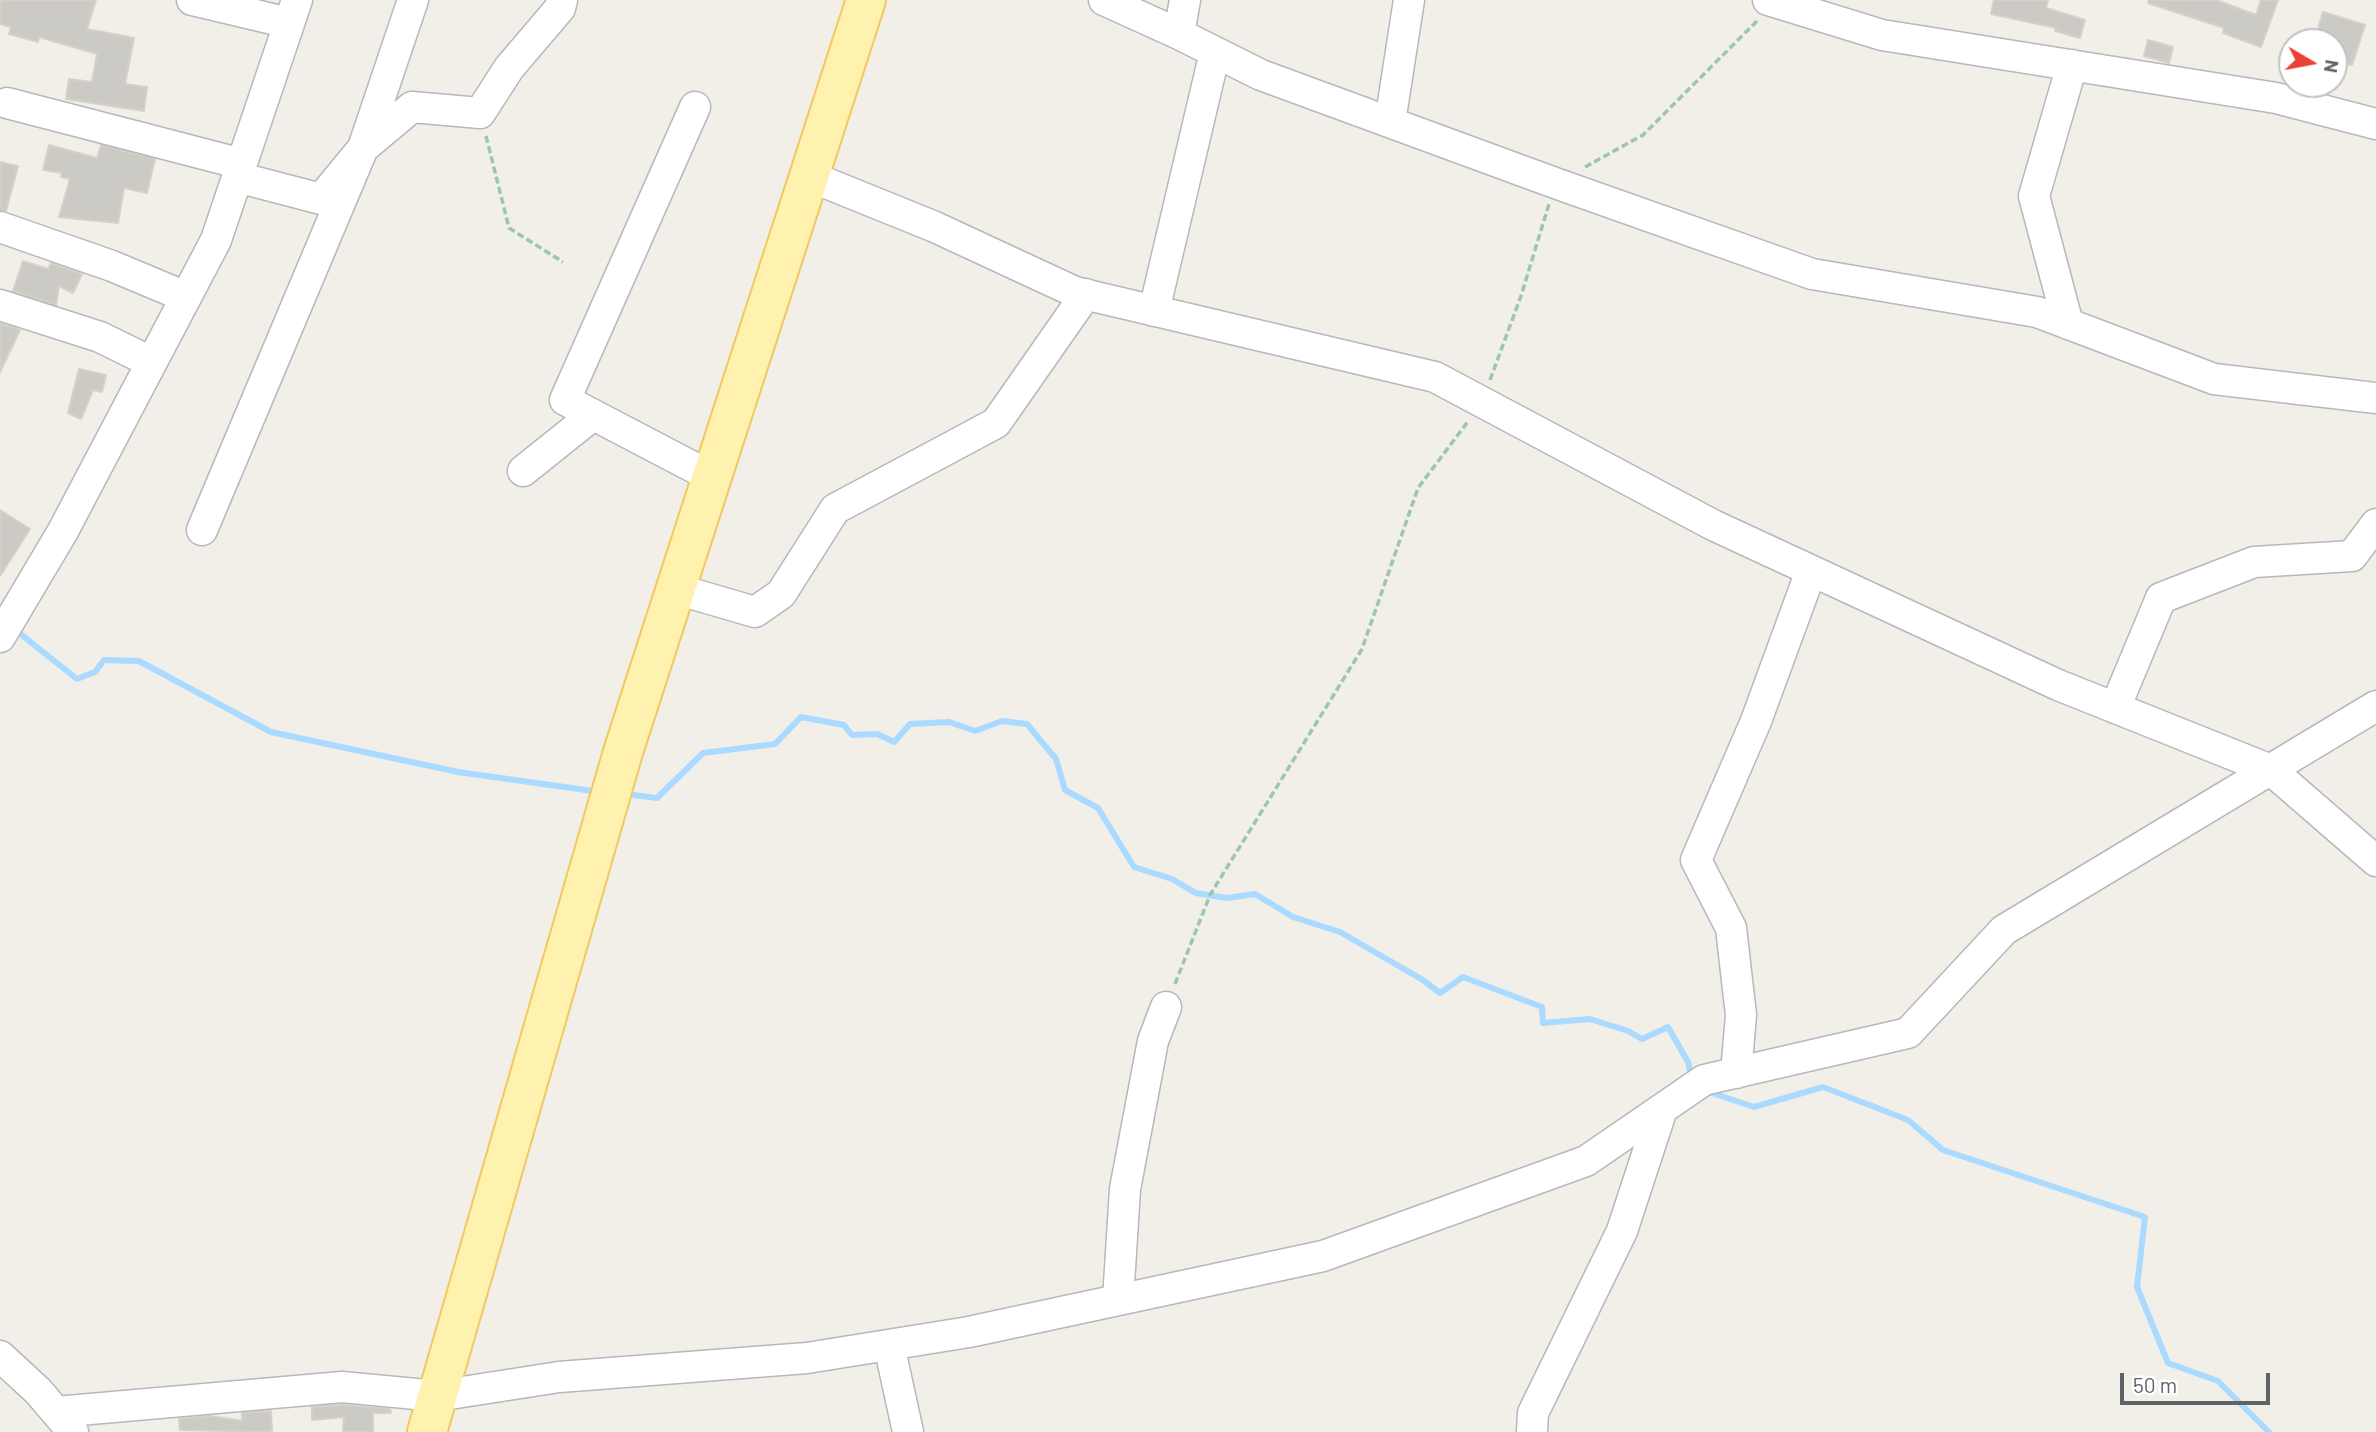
<!DOCTYPE html>
<style>
body{margin:0}
#map{position:relative;width:2376px;height:1432px;overflow:hidden;background:#f1efe8;font-family:Barlow,sans-serif}
canvas{display:block}
.north{position:absolute;left:2278px;top:28px;width:70px;height:70px;box-sizing:border-box;background:#fff;border:2px solid #bfc1c3;border-radius:50%;rotate:100deg;font-size:19px;font-weight:700;line-height:28px;text-align:center;color:#5f6368}
.north::after{content:'';display:block;margin:auto;width:24px;height:32px;background:#ea4335;clip-path:polygon(50% 0,100% 100%,50% 72%,0 100%)}
.scale{position:absolute;left:2120px;top:1373px;width:150px;height:32px;box-sizing:border-box;border:4px solid #5f6368;border-top:0;padding-left:9px;font-size:21px;line-height:24px;white-space:nowrap;color:#5f6368;-webkit-text-stroke:5px #fff;paint-order:stroke}
</style>
<div id="map">
<canvas width="2376" height="1432"></canvas>
<div class="north">N</div>
<div class="scale">50 m</div>
</div>
<script>
const c = document.querySelector('canvas').getContext('2d');
c.lineJoin = 'round';
function trace(path, color, width, dash) {
  c.strokeStyle = color;
  c.lineWidth = width;
  c.lineCap = dash ? 'butt' : 'round';
  c.setLineDash(dash || []);
  c.stroke(path);
}
function paint(path, color) {
  c.fillStyle = color;
  c.fill(path, 'evenodd');
}
const stream = new Path2D(`
 M13,628L77,679L95,672L104,660L139,661L271,732L458,772L600,792
 M625,794L657,798L703,753L775,744L801,717L844,725L852,735L877,734L894,742L910,724L949,722L975,731L1002,721L1027,724L1056,759L1065,790L1098,808L1134,867L1172,879L1196,893L1227,898L1255,894L1293,917L1340,932L1423,980L1440,993L1463,977L1542,1007L1543,1023L1590,1019L1628,1031L1642,1039L1668,1027L1688,1062L1692,1078
 M1706,1091L1754,1107L1823,1087L1908,1120L1943,1150L2145,1217L2137,1287L2168,1363L2218,1381L2269,1432`);
const building = new Path2D(`
 M0,0H96L87,29L134,38L125,84L147,87L144,111L66,99L69,79L92,82L97,54L39,37L38,42L9,34L11,27L0,24Z
 M1994,0H2048L2046,8L2085,20L2080,38L2055,31L2056,28L1991,14Z
 M2149,0H2216L2256,15L2261,0H2278L2261,47L2223,33L2224,28L2148,3Z
 M2323,12L2365,25L2352,65L2334,60V42H2314Z
 M2148,40L2173,47L2169,63L2144,56Z
 M49,145L97,158L101,145L155,159L147,193L124,188L118,223L59,217L70,179L61,177L62,173L43,170Z
 M0,162L18,166L6,211L0,210Z
 M23,261L48,269L51,263L82,274L73,293L59,286L56,305L13,291Z
 M0,323L20,330L0,372Z
 M79,369L106,375L102,392L93,390L81,419L68,413Z
 M0,510L30,529L0,576Z
 M342,1405L390,1409L391,1413H373V1432H343L344,1417L312,1420V1407Z
 M271,1411L272,1432L180,1430L179,1419L211,1416L242,1421V1413Z`);
const path = new Path2D(`
 M486,136L509,228L563,262
 M1585,167L1643,135L1757,21
 M1490,380L1521,296L1549,204
 M1175,984L1210,895L1362,649L1418,488L1469,420`);
const minor = new Path2D(`
 M192,0L289,23
 M1104,0L1179,34L1261,75L1555,183L1812,274L2037,312L2214,379L2376,398
 M1768,0L1882,35L2276,98L2376,124
 M1179,34L1185,0
 M7,103L242,164
 M695,107L565,400L712,477
 M1390,122L1409,0
 M809,176L935,227L1075,292L1435,377L1713,525L2058,685L2271,770L2376,861
 M237,177L321,199L363,148L412,107L480,113L509,68L560,8L562,0
 M0,227L112,266L186,297
 M0,305L100,337L151,362
 M1154,311L1215,52
 M2068,324L2034,196L2072,65
 M523,471L593,415
 M202,530L363,148L413,0
 M676,589L755,612L781,594L835,509L996,423L1086,294
 M0,637L63,531L216,240L297,0
 M2115,708L2161,598L2254,562L2352,556L2376,524
 M1736,1073L1741,1015L1731,928L1696,860L1756,721L1811,571
 M1118,1300L1125,1189L1153,1041L1166,1007
 M889,1345L908,1432
 M0,1356L38,1391L73,1432
 M56,1412L342,1387L437,1396L559,1377L807,1358L969,1332L1323,1256L1586,1161L1704,1080L1908,1033L2004,930L2376,706
 M1532,1432L1533,1413L1622,1231L1662,1109`);
const major = new Path2D(`
 M427,1432L623,752L866,0`);
trace(stream, '#aadaff', 6);
paint(building, '#cccac5');
trace(building, '#d6d1c6', 2);
trace(minor, '#b5b8bc', 33);
trace(major, '#f2c960', 42);
trace(path, '#9cc7a9', 3.5, [7, 3.5]);
trace(minor, '#fff', 30);
trace(major, '#fff2af', 38);
</script>
